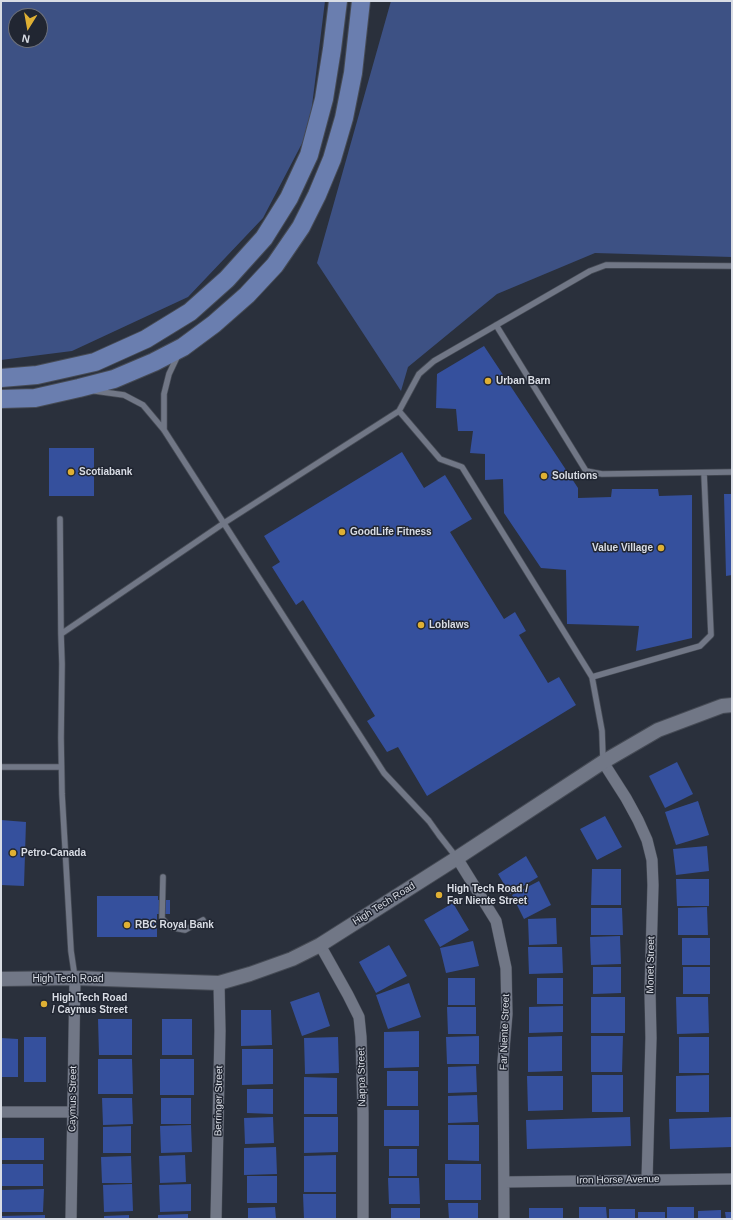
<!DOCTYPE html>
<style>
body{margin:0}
#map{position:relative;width:733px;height:1220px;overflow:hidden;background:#2a303c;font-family:Arial,sans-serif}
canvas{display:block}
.frame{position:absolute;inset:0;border:2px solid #d9dde5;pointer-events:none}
.north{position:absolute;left:8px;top:8px;width:40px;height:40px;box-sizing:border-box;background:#212632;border:1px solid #6b6f7a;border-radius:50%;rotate:191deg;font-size:11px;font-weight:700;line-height:16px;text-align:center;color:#d9dde5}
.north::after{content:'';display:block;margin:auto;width:14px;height:18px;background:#dfb034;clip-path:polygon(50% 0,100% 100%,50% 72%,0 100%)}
</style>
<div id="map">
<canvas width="733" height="1220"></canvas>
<div class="frame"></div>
<div class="north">N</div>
</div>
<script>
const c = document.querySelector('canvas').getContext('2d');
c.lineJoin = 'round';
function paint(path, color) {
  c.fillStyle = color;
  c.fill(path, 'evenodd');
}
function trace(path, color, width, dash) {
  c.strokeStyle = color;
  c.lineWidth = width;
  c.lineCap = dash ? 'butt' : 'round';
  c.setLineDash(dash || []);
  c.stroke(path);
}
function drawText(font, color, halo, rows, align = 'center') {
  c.font = font + ' Arial,sans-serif';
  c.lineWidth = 3;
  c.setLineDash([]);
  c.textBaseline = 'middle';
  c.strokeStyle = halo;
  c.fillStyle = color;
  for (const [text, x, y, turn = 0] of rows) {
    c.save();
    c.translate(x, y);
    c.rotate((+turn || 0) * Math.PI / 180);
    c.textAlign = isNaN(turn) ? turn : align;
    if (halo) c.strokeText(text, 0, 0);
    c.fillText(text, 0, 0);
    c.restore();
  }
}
const green = new Path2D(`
 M1,1H325L309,130L263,218L188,297L72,351L1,360ZM16,16H40V40H16Z
 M391,1H732V257L595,253L497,294L408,367L401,391L317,263Z`);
const building = new Path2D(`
 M484,346L578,488V498L611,497L612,489H658L659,496L692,495V638L636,651L639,626L567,624L566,570L541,568L504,513L503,479L485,480V454L470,453L473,431H458L456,409L436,408L437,374Z
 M49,448H94V496H49Z
 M402,452L424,488L445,475L472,519L450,532L504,619L515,612L526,631L519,635L548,683L559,677L576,705L427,796L398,747L387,752L367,721L375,716L303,600L296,605L272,567L280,562L264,536Z
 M724,494H732V575L726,576Z
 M677,762L693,794L665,808L649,776Z
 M698,801L709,835L676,845L665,812Z
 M605,816L622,847L597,860L580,829Z
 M1,820L26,822L24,886L1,885Z
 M707,846L709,871L676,875L673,849Z
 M526,856L538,877L510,894L498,874Z
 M592,869H621V905H591Z
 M676,879H709V906H677Z
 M539,881L551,905L524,919L512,895Z
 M97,896H158V900H170V914H157V937H97Z
 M453,903L469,930L440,947L424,920Z
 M707,907L708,935H678V908Z
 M591,908H622L623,935H591Z
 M556,918L557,944L529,945L528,919Z
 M620,936L621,964L591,965L590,937Z
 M682,938H710V965H682Z
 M473,941L479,966L446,973L440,948Z
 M389,945L407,976L376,993L359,962Z
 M528,947H562L563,973L529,974Z
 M593,967H621V993L593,994Z
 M683,967H710V994H683Z
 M448,978H475V1005H448Z
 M537,978H563V1004H537Z
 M409,983L421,1017L388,1029L376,995Z
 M319,992L330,1026L302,1036L290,1002Z
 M591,997H625V1033H591Z
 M676,997H708L709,1033L677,1034Z
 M563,1006V1032L529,1033V1007Z
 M447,1007H476V1034H448Z
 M241,1010H271L272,1045L241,1046Z
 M98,1019H132V1055H99Z
 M162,1019H192V1055H162Z
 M419,1031V1067L384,1068V1032Z
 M479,1036V1064H447L446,1037Z
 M562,1036V1071L528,1072V1037Z
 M591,1036H623L622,1072H591Z
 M24,1037H46V1082H24Z
 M338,1037L339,1073L305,1074L304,1038Z
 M679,1037H709V1073H679Z
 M1,1038L18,1039V1077H1Z
 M242,1049H273V1084L242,1085Z
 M98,1059H132L133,1094H98Z
 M160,1059H194V1095H160Z
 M476,1066L477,1092L448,1093V1067Z
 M387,1071H418V1106H387Z
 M592,1075H623V1112H592Z
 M709,1075V1112H676V1076Z
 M527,1076H563V1110L528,1111Z
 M304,1077L337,1078V1114H304Z
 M247,1089H273V1114L247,1113Z
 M477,1095L478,1122L448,1123V1096Z
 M102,1098H132L133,1124L103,1125Z
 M161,1098H191V1124H161Z
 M384,1110H419V1146H384Z
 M273,1117L274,1143L245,1144L244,1118Z
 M304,1117H338V1152L304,1153Z
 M630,1117L631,1146L527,1149L526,1120Z
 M732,1117V1147L670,1149L669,1119Z
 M191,1125L192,1152L161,1153L160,1126Z
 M448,1125H479V1161L448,1160Z
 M131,1126V1153H103V1127Z
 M2,1138H44V1160H2Z
 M276,1147L277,1174L244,1175V1148Z
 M389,1149H417V1176H389Z
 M185,1155L186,1182L160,1183L159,1156Z
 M336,1155V1192H304V1156Z
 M131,1156L132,1183H102L101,1157Z
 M1,1164H43V1186H1Z
 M445,1164H481V1200H445Z
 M247,1176H277V1203H247Z
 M388,1178H419L420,1204H389Z
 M132,1184L133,1211L104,1212L103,1185Z
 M191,1184V1211L160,1212L159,1185Z
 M44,1189L43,1212H1V1190Z
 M303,1194H336V1219H304Z
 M448,1203H478V1219H449Z
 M275,1207L276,1219H248V1208Z
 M579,1207H606L607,1219H579Z
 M667,1207H694V1219H667Z
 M391,1208H420V1219H391Z
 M529,1208H563V1219H529Z
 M609,1209H635V1219H609Z
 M721,1210V1219H698V1211Z
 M638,1212H665V1219H638Z
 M725,1212H732V1219H726Z
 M188,1214V1219H158V1215Z
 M45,1215V1219H2V1216Z
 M129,1215V1219H104V1216Z`);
const service = new Path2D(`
 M496,325L586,471L602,474L732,472
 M95,391L124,395L143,405L164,430L384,773L429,821L439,835L457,858
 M399,411L440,459L462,467L592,677L602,731L603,760
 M164,430V394L169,374L178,355
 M60,519L61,634
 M592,677L700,646L711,635L704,473
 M1,767H61
 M163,877L162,918L167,924L174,928L185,930L203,920
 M75,978L71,951L62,794L61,738L62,664L61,634L224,523L399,411L419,374L434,361L590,271L606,265L732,266`);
const minor = new Path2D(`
 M603,762L626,798L638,820L647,840L652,860L653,885L650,992L651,1038L647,1180
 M457,858L496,921L506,968L507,1014L503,1061L504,1219
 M320,945L348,995L359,1017L361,1037L363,1113V1219
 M1,1112H73
 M504,1182L732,1179
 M71,1219L75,978
 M216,1219L220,1031L219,983`);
const tertiary = new Path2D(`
 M1,979L75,978L219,983L250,974L292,959L320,945L457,858L603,762L658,730L722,706L732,705`);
const primary = new Path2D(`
 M1,378L37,375L95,362L146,339L190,312L227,279L264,238L289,198L309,155L324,99L332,49L338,1
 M1,399L35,398L79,388L114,379L154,362L183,347L214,324L247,295L275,265L301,227L317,195L332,159L344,118L353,73L361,1`);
const markers = [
 [488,381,4,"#dfb034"],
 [71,472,4,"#dfb034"],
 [544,476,4,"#dfb034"],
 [342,532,4,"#dfb034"],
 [661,548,4,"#dfb034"],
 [421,625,4,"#dfb034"],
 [13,853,4,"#dfb034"],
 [439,895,4,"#dfb034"],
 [127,925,4,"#dfb034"],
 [44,1004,4,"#dfb034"]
];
const poiNames = [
 ["Urban Barn",496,381],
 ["Scotiabank",79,472],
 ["Solutions",552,476],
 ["GoodLife Fitness",350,532],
 ["Value Village",653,548,"right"],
 ["Loblaws",429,625],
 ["Petro-Canada",21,853],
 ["High Tech Road /",447,889],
 ["Far Niente Street",447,901],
 ["RBC Royal Bank",135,925],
 ["High Tech Road",52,998],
 ["/ Caymus Street",52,1010]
];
const streetNames = [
 ["High Tech Road",384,904,-32],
 ["Monet Street",651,965,-89],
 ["High Tech Road",68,979],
 ["Far Niente Street",505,1032,-88],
 ["Nappa Street",362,1077,-91],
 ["Caymus Street",73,1099,-89],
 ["Berringer Street",219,1101,-89],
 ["Iron Horse Avenue",618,1180,-1]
];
paint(green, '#3d5184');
paint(building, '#35509d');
trace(service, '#464b55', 7);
trace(minor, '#464b55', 12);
trace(tertiary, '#464b55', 16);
trace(primary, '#464b55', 20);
trace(service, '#717786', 5.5);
trace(minor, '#717786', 11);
trace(tertiary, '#717786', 14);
trace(primary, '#6a7eaf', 18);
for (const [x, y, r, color] of markers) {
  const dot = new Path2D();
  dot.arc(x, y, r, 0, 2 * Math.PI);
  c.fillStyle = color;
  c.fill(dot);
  trace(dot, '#212632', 1.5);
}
drawText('bold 10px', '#d9dde5', '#212632', poiNames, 'left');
drawText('10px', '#d9dde5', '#212632', streetNames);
</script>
